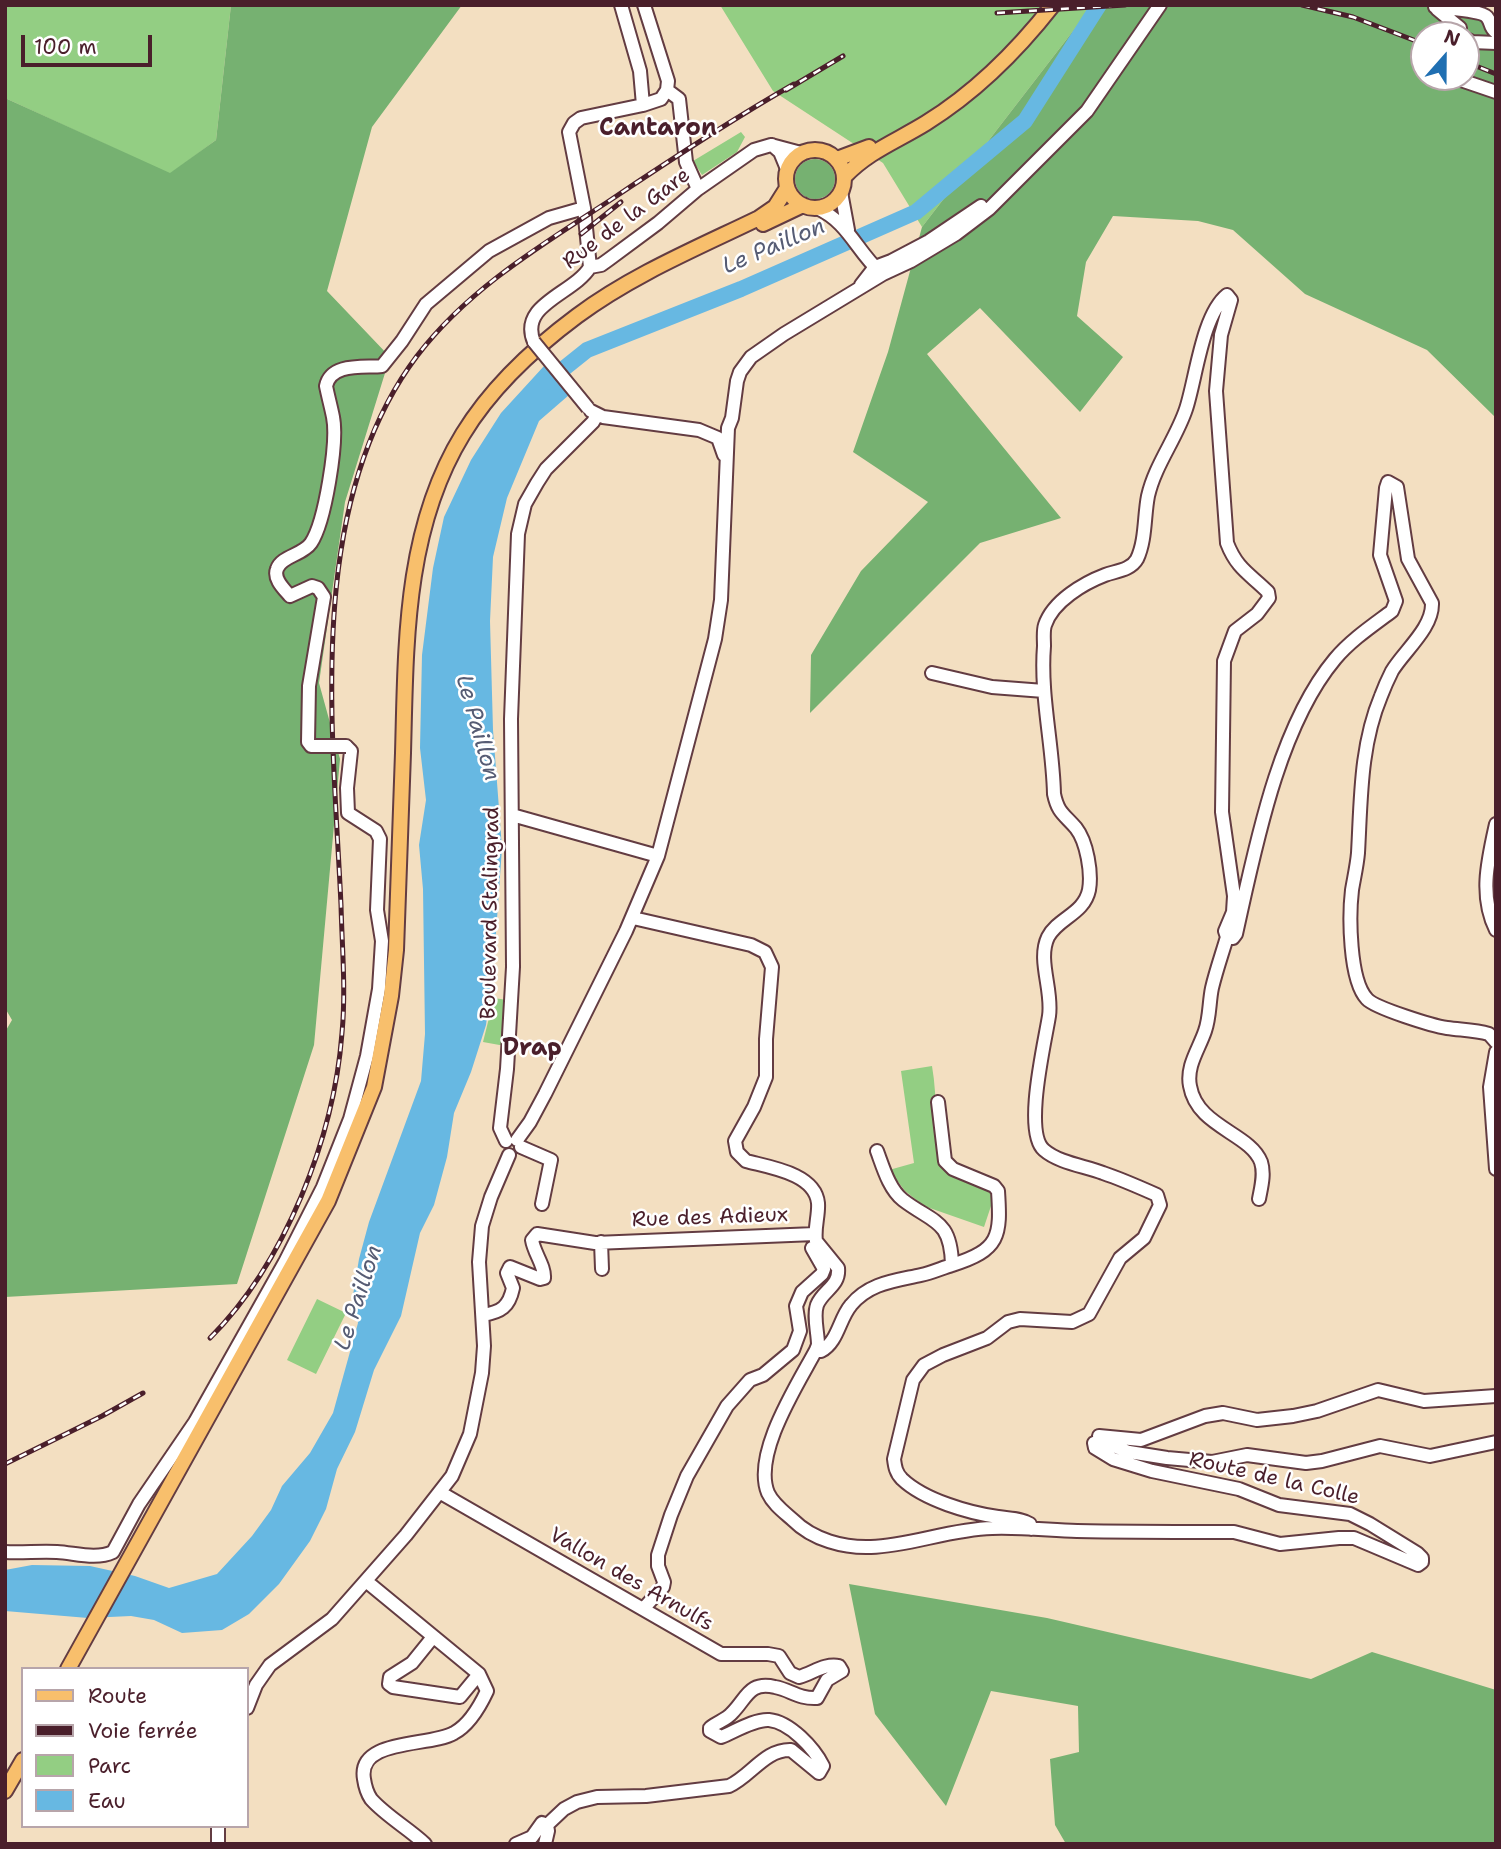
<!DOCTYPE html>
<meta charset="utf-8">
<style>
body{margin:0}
#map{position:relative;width:1501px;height:1849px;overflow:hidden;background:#f3dfc1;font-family:"Shantell Sans",sans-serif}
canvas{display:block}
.frame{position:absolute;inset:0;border:7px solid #4a1f2b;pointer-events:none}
.legend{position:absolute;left:21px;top:1667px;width:228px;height:161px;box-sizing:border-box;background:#fff;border:2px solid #b7a5aa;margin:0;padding:9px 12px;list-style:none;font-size:21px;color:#4a1f2b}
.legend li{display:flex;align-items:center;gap:14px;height:35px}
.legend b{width:35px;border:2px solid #b7a5aa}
.north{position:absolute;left:1410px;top:21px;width:70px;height:70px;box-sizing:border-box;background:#fff;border:2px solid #b7a5aa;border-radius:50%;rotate:21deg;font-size:19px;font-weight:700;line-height:28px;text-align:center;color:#4a1f2b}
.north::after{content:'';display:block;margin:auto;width:24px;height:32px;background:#1f6fb2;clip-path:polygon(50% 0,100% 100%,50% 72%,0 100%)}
.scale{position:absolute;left:21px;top:35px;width:131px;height:32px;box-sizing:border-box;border:4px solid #4a1f2b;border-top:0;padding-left:9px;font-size:21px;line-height:24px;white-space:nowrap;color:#4a1f2b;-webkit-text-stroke:5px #fff;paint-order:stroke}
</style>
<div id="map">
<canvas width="1501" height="1849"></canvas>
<div class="frame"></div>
<ul class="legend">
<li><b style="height:9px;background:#f8bf6c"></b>Route</li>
<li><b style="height:9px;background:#4a1f2b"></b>Voie ferrée</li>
<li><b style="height:19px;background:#93ce83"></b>Parc</li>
<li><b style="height:19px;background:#67b8e2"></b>Eau</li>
</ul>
<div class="north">N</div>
<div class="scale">100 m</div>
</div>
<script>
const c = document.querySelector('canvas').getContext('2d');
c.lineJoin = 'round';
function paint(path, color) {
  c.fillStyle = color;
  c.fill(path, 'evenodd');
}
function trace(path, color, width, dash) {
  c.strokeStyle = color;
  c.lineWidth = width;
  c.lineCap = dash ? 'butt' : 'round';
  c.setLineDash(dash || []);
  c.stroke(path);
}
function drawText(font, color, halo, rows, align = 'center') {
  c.font = font + ' "Shantell Sans",sans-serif';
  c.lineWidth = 5;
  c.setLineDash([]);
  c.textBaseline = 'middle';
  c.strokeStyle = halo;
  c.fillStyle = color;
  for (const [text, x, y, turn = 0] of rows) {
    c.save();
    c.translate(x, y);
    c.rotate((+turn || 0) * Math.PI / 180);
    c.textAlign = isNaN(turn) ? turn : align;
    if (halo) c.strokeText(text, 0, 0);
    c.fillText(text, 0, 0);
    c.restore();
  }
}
const green = new Path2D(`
 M5,5H231L216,140L170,174L5,98Z
 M720,5H1093L922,227L883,163L773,91Z
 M741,132L745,137L737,152L702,175L693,161Z
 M494,998L507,1000L505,1046L483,1042Z
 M932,1066C938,1100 934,1135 944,1169L996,1191L984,1227L924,1206L905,1191L889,1170L914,1163L901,1071Z
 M317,1299L346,1313L316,1374L287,1360Z`);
const forest = new Path2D(`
 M231,5H462L372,127L327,291L390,357L345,502L319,683L340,759L314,1045L237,1284L5,1297V1032L12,1020L5,1008V98L170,173L216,140Z
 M1093,5H1448L1496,24V418L1427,350L1305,294L1233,230L1198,221L1113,216L1086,262L1077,316L1123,357L1080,412L980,308L927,354L1061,518L980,543L810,713L811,655L861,571L928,502L853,452L888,352L922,227ZM1424,35H1466V77H1424Z
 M795 179a20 20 0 1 1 40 0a20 20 0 1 1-40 0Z
 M849,1584L1047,1618L1311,1679L1372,1652L1496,1690V1844H1066L1055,1825L1050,1759L1079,1752L1078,1706L991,1691L946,1806L875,1714Z`);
const water = new Path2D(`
 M544,366L569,395L539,421L507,498L493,557L490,621L493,730L502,848L494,961L486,1025L471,1072L454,1113L447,1157L434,1205L420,1233L401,1316L374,1370L355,1432L337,1469L326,1509L310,1541L279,1584L249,1614L222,1630L182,1633L154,1620L131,1616L88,1618L5,1611V1570L32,1565L90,1566L135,1576L169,1588L217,1574L252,1536L271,1510L282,1486L310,1453L333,1413L358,1323L353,1295L359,1259L369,1222L421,1081L425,1034L423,889L419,845L426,800L420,748L422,655L433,568L444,517L471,460L501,413Z`);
const river = new Path2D(`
 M547,382L587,350L741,289L916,212L1025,121L1099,5`);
const minor = new Path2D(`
 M621,5L640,71L643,105
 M644,5L668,81L667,90
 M1435,7C1447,9 1481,10 1487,17C1492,23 1489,27 1496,32
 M1437,9L1460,28
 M1466,39L1472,42L1496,43
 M1452,77L1496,92
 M667,90L679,99L686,162L698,189
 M772,145L780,152L787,169
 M841,192L848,230
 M817,208C848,222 856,250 880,272
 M590,267L584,208L569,132L574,123L581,118L643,105L661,99L667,90
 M861,285L875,267L891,261L929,241L981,206
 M534,342C518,304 574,294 590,267L601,265L608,260L658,223L698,189L754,150L771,145L801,153
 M591,411L603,417L699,430L718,438L724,455
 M932,673L992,687L1044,691
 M317,746H311L308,742L309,686L324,597L318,588L312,586L290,596C284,589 273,579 277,569C281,556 303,555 311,543C325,522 338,442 333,417C331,407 328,396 326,386C331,362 365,368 382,366L402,341L426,304L489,251L549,218L584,208
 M512,815L658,856
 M1496,824C1488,860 1479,896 1496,930
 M633,918L751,945L765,952L772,967L766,1039V1077L754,1107L735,1141L737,1152L746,1161C768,1167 815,1173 818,1203C819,1215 814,1228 816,1241L838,1268C840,1286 823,1290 817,1305C813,1317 818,1332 818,1345L816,1350C798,1384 752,1454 768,1493C773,1504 784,1512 793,1520C813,1540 844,1548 871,1547C909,1546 951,1529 992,1528C1020,1527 1048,1530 1077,1531C1124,1532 1172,1532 1220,1532H1234L1280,1544L1339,1538H1354L1418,1565L1422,1562V1558L1417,1553L1370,1524L1350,1514L1279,1505L1239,1489L1152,1471L1113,1459L1095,1448L1094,1443L1100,1441L1129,1452L1167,1458L1212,1462L1247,1455L1306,1463L1322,1461L1380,1446L1430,1456L1496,1442
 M1227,937C1222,954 1216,971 1212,988C1209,1002 1210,1017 1205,1031C1199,1049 1186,1066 1190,1086C1197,1127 1250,1133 1261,1162C1265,1174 1261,1188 1259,1199
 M1496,1052L1490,1087L1496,1169
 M938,1102L945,1161L953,1169L994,1186L998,1191C1001,1236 1000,1250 952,1265
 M517,1140L530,1122L545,1094L626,931L658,856L715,639L721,600L728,428L732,418L737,381L740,372L751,357L784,334L883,274L911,261L956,234L989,209L1087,111L1160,5
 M506,1141L500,1128L507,1069L513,967L511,719L518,534L525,504L537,483L546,469L593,422L597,415
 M521,1147L551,1160L542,1204
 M601,1242L602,1269
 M483,1315C501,1312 509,1307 513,1288L507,1273L510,1267L540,1279L544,1278C545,1266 534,1253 532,1240L537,1234L595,1243L815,1234
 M816,1350L821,1351C838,1342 839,1319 851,1305C869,1283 894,1281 921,1275C931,1273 942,1268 952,1265C951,1219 933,1223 903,1200C889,1189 883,1167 877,1151
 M1099,1436L1141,1440L1205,1416L1223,1413L1257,1420L1293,1416L1317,1411L1378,1390L1424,1401L1496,1396
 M441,1493L721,1654H768L779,1656L790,1673L799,1677C813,1673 825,1663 839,1666L842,1671L827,1680L817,1698C798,1699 791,1690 775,1687C749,1681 747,1698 732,1713C726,1720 717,1722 710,1728V1731L721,1737C734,1732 754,1719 769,1720C790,1722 814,1748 823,1766L819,1773L791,1750C765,1749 751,1776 729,1786L646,1796L597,1797L577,1802L564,1809L547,1825L542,1823L532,1837L516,1844
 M1031,1529L1030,1524C1020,1518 1010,1519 998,1517C969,1513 924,1500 902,1479C896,1473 895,1467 894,1459L913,1380L924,1365L943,1355L987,1338L1008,1322L1020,1319L1072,1322L1089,1314L1120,1258L1144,1238L1160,1205L1157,1195C1139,1187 1121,1179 1103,1173C1085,1166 1059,1163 1044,1150C1023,1132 1045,1042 1049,1016C1053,990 1037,960 1048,937C1058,918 1084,914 1089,890C1092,873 1087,842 1076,828C1064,814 1058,813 1054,794C1053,745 1040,695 1044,646C1044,639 1043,631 1045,625C1053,601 1084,583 1105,575C1116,571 1131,570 1137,559C1146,540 1144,516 1148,496C1155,465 1176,439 1186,409C1196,379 1202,315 1227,295L1231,300L1221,335L1216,391L1227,543C1237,569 1250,574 1268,592L1269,598L1257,614L1235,631L1224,661L1222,812L1234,896L1233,912L1225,931L1227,937L1233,938L1236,934C1255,849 1278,727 1335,659C1351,640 1372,626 1392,611L1396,601L1380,555L1386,488L1388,482L1397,487L1408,559L1432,603C1433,628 1404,651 1392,671C1388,679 1384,688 1381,696C1360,746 1361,800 1358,853C1357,865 1354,878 1352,890C1349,915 1349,980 1367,999C1375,1008 1433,1026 1447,1028C1461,1030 1475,1030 1489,1034L1496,1042
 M5,1552C22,1553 40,1551 57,1552C75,1553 96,1560 113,1552L139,1504L195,1422L285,1262L323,1187L350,1119L367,1056L379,989L382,941L377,910L380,839L376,831L348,813L347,788L351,751L346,746
 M366,1581L479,1674L487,1691C480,1706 469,1725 454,1733C430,1747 357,1738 364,1779C365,1786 367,1793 371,1799C386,1816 408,1828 425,1844
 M644,1608L663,1587L664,1582L658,1566V1555L671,1515L687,1476L727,1406L750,1380L763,1375L793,1350L800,1331L796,1306L802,1292L822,1274L824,1269L812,1248
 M433,1637L412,1663L390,1677L389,1684L393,1687L460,1697L479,1674
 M247,1708L256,1685L270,1665L332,1619L406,1535L452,1476L470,1434L482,1373L484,1346L479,1262L482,1226L491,1197L509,1155
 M218,1826V1844
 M545,1844L548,1831L547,1825`);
const major = new Path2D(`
 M786 179a29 29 0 1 1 58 0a29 29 0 1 1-58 0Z
 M837,159L869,147
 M845,176C869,151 897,141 926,123C976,92 1017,51 1053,5
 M763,224L803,205
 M68,1669L328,1201L374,1087L391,996L396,950C398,884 401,819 403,753C406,645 404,530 463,434C491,388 534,348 577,316C632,275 697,248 759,218L775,207L787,188
 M5,1791L23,1760`);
const rail = new Path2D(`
 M1302,5L1353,17L1424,44
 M997,13L1125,5
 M1466,62L1496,74
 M786,90L843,56
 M581,234L621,202
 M210,1338C285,1263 334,1138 342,1033C346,990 342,947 341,905C333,728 304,506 417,356C468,289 540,246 609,201C670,160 731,120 794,84
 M5,1464L102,1416L143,1393`);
const minorBridge = new Path2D(`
 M534,342L588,408
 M317,746H346`);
const streetNames = [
 ["Rue de la Gare",627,219,-37],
 ["Boulevard Stalingrad",491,913,-89],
 ["Rue des Adieux",710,1218,-2],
 ["Route de la Colle",1274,1479,13],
 ["Vallon des Arnulfs",631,1580,30]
];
const waterNames = [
 ["Le Paillon",774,247,-23],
 ["Le Paillon",477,728,74],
 ["Le Paillon",359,1298,-72]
];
const quarterNames = [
 ["Cantaron",658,129],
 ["Drap",532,1049]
];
paint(green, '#93ce83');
paint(forest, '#76b171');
paint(water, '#67b8e2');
trace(river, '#67b8e2', 16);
trace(minor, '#633c42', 16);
trace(major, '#633c42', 18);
trace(minor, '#fff', 12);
trace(major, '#f8bf6c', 14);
trace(rail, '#4a1f2b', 5);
trace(rail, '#fff', 2.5, [8]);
trace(minorBridge, '#633c42', 16, []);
trace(minorBridge, '#fff', 12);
drawText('21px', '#4a1f2b', '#fff', streetNames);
drawText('italic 23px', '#565c74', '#fff', waterNames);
drawText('bold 24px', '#4a1f2b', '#fff', quarterNames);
</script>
